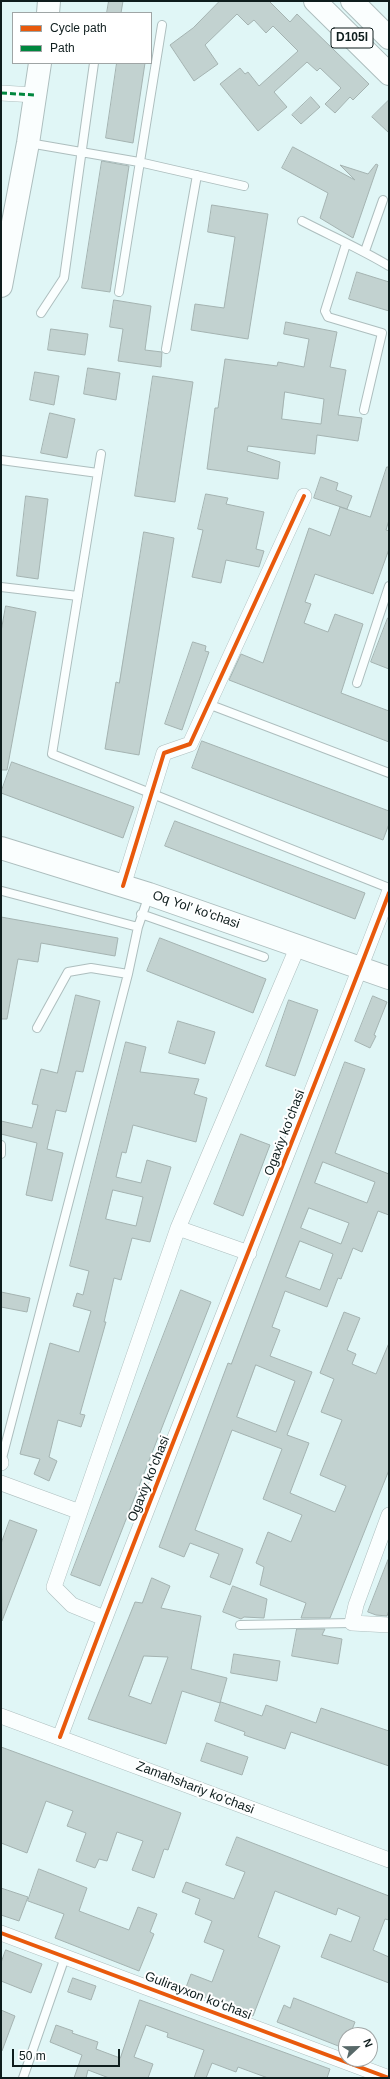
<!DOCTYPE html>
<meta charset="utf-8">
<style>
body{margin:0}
#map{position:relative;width:390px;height:2079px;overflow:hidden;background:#e0f6f6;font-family:Arial,sans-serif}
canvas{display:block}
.frame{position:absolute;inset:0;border:2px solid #0e1d1d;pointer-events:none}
.legend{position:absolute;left:12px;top:12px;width:140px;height:52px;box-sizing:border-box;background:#fff;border:1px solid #9fa5a5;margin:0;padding:5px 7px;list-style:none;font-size:12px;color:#0e1d1d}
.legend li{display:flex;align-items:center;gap:8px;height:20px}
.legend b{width:20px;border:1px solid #9fa5a5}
.north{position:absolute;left:338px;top:2027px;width:40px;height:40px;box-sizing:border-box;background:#fff;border:1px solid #9fa5a5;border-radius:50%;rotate:68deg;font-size:11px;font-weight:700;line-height:16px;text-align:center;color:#0e1d1d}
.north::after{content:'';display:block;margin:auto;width:14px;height:18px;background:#586969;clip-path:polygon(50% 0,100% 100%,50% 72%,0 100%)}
.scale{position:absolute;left:12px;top:2049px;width:108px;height:18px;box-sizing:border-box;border:2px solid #0e1d1d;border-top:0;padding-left:5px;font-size:12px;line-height:14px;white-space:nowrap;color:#0e1d1d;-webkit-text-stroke:3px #fff;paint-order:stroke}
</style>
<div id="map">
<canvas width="390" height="2079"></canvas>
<div class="frame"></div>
<ul class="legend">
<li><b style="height:5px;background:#e8590c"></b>Cycle path</li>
<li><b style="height:5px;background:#00873e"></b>Path</li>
</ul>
<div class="north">N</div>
<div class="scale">50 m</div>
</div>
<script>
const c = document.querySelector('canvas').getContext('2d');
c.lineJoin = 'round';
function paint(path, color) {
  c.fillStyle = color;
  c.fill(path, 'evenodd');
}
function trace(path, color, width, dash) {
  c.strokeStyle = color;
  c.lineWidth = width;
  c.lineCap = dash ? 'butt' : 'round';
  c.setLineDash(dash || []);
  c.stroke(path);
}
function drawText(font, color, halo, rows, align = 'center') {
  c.font = font + ' Arial,sans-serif';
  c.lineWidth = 4;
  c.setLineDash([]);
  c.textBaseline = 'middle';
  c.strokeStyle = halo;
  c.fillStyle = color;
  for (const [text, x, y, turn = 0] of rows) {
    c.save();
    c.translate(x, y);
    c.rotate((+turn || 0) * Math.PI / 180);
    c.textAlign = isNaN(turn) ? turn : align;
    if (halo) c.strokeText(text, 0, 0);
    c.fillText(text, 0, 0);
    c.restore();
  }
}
const building = new Path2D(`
 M109,1H123L121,13H107Z
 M220,1H269L290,22L297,14L369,84L353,100L350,97L335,113L325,104L341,88L320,68L317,71L307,62L274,92L287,107L258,131L220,84L240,68L245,74L248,72L259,86L298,51L273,26L266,33L254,20L248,25L237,14L205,45L218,64L194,81L170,45L193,28Z
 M117,63H145L133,143L106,138Z
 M311,97L320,107L301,124L292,115Z
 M389,100V133L372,117Z
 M293,147L355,180L340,165L368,174L376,164L378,165L353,238L320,218L328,193L282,168Z
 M102,161L129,166L110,292L82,288Z
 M212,205L268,214L248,339L191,330L195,304L224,308L235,237L208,232Z
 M357,272L389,282V311L349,299Z
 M114,300L151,306L145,350L162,352L161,367L118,361L123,329L110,327Z
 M286,322L337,332L330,367L346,370L338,415L362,418L358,441L317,435L315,454L248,446L247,451L280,462L278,479L207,469L215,408H218L225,359L277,366L278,362L304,367L309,339L284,334ZM285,392L324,399L321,424L282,419Z
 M51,329L88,334L85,355L48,350Z
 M88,368L120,373L116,400L84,394Z
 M35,372L59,376L54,405L30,400Z
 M153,376L193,382L175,502L135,496Z
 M50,413L75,419L67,458L41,453Z
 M387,467H389V520L386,530L389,531V549L373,594L315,574L305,602L311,604L304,623L328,632L335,614L363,624L341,693L389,711V742L229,680L241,654L263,663L309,528L330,536L340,507L370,517Z
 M321,477L338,483L336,490L352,496L347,509L314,498Z
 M206,494L228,498L226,504L264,512L256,549L264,551L259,567L226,560L221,583L192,577L203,530L198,529Z
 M26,496L48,499L38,579L17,576Z
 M144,532L174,538L139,755L105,749L116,682L119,683Z
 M6,606L36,612L7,770H1V632Z
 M388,618H389V669L371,662Z
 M193,642L206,646L205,651L209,652L182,730L165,724Z
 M202,741L389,811V824L383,840L192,768Z
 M12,762L134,807L123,838L1,793Z
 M175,821L365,893L355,919L165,846Z
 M1,917L118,938L115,956L41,943L38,962L18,959L7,1019H1Z
 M160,938L266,979L253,1013L147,971Z
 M76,995L100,1001L83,1072L76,1071L66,1112L56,1110L47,1149L63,1153L52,1201L26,1195L37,1143L1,1134V1121L32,1128L38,1105L32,1104L41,1069L57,1073Z
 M373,996L387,1002L374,1035L376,1036L370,1048L355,1041Z
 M289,1000L318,1010L295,1076L266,1066Z
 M178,1021L215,1032L205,1064L169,1053Z
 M126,1042L146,1047L140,1072L199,1079L194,1094L207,1098L196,1142L133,1125L126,1153L122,1152L116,1177L141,1183L147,1160L171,1167L150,1242L132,1238L121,1280L114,1278L104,1322H106L80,1414L85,1415L81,1427L58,1420L49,1457L57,1461L49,1481L34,1474L40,1459L20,1454L50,1343L79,1352L91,1311L73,1306L77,1293L83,1295L89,1271L70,1266ZM113,1190L143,1197L136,1226L106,1219Z
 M345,1062L365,1069L335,1153L389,1174V1215L378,1211L362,1252L353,1248L341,1279L338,1278L327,1307L285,1291L272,1327L280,1330L270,1356L312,1372L287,1435L309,1443L290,1493L335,1512L346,1486L320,1475L342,1420L321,1412L334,1379L320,1373L344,1312L360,1318L347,1350L356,1354L352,1364L376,1374L389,1343V1470L330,1618H301L306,1603L260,1585L264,1567L256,1563L268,1532L291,1542L302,1515L263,1499L282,1449L232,1430L195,1530L243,1549L230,1585L210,1577L219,1554L190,1543L184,1557L159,1547L228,1363L231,1364ZM323,1162L375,1182L367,1203L315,1183ZM309,1208L349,1223L341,1244L301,1228ZM300,1241L333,1254L320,1290L286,1277ZM256,1365L295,1381L276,1432L237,1417Z
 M241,1134L270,1145L243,1216L214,1204Z
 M181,1290L211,1302L100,1586L71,1575Z
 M1,1292L30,1298L27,1312L1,1307Z
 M10,1520L37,1530L2,1621L1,1544Z
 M388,1560L389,1610L387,1616L376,1615L368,1612Z
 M152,1578L170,1586L161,1608L201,1616L191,1669L227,1678L220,1703L182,1691L166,1744L88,1719L135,1602L142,1603ZM144,1656L168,1657L151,1704L129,1696Z
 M233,1586L267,1599L264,1618L244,1617L241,1619L223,1612Z
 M297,1629H325L322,1635L342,1639L338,1664L292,1656Z
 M234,1654L280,1661L277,1681L231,1673Z
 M221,1702L262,1716L266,1705L316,1723L321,1708L389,1731V1766L291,1732L285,1749L244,1735L245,1732L215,1721Z
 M207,1743L248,1757L242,1775L201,1761Z
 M1,1747L181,1813L168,1850L164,1849L154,1878L132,1870L143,1841L117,1832L107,1861L99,1859L95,1868L76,1861L86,1833L67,1826L73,1811L46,1801L27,1853L1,1843Z
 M237,1837L389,1896V1920L385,1919L373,1950L389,1957V1983L321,1957L330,1934L351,1942L360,1917L338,1908L336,1915L275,1891L258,1937L280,1946L253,2016L185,1990L191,1974L212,1982L224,1950L204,1942L212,1921L195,1914L200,1899L182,1892L186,1882L234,1899L245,1872L226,1865Z
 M39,1869L87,1888L79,1911L129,1930L138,1907L157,1914L150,1932L154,1934L139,1971L55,1938L64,1914L28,1901Z
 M1,1888L28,1897L19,1921L1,1915Z
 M6,1950L42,1964L31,1993L1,1981V1963Z
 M73,1978L96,1986L91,2000L68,1992Z
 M294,1998L355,2022L350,2035H346V2049L277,2022L284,2005L290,2008Z
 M140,2000L330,2069L327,2078H268L238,2067L236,2072L212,2063L206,2078H194L204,2050L167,2037L168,2033L146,2025L134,2057L153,2064L148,2078H109L88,2070L86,2078H74L82,2055L50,2042L56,2025L73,2031L72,2033L98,2042L96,2049L120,2058Z
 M1,2010L15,2016L2,2051H1Z`);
const lane = new Path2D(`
 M29,143L139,162L244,186
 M302,221C331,236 361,249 389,266
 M346,244L325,311L328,317L382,333L364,410
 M365,251L383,200
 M119,292L162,25
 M41,313L64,278L94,63
 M166,349L197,175
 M101,454L52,754L389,888
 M1,460L98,473
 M1,587L78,596
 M357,683L389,586
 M208,704L389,773
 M2,891L138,927
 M141,914L264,957
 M37,1028L68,972L91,968L128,974
 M1,1145V1154
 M1,1462L128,974L138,927L149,895
 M240,1625L352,1623
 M23,2078L65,1957`);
const street = new Path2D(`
 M1,93L35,95
 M123,886L164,753L190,744L304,496
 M178,1228L249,1253
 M1,1463V1462
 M1,1483L80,1512
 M389,1515L356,1605L352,1623L389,1625
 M104,1618L72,1605L54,1587L178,1228L298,946
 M1,1716L389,1860
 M60,1737C165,1454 281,1175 389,893
 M1,1933L389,2078`);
const secondary = new Path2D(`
 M48,13L49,1
 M1,286L28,143L40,63
 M1,848L149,894L389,978`);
const highway = new Path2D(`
 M315,1L389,74
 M352,1L389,38`);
const quiet = new Path2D(`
 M1,93L35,95`);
const cycleway = new Path2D(`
 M123,886L164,753L190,744L304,496
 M60,1737C165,1454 281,1175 389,893
 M1,1933L389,2078`);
const shields = [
 [352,38,42]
];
const shieldNames = [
 ["D105l",352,38]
];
const streetNames = [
 ["Oq Yol' ko'chasi",196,910,19],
 ["Ogaxiy koʻchasi",285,1133,-69],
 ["Ogaxiy koʻchasi",149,1479,-68],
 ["Zamahshariy ko'chasi",195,1788,21],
 ["Gulirayxon koʻchasi",198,1996,21]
];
paint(building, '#c2d2d0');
trace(building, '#a4b3b1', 1);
trace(lane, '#adbebe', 10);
trace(street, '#adbebe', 16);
trace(secondary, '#adbebe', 24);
trace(highway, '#adbebe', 24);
trace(lane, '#fafefe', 8);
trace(street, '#fafefe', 15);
trace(secondary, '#fafefe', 22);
trace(highway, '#fafefe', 22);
trace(quiet, '#00873e', 3, [6, 3]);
trace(cycleway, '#e8590c', 4);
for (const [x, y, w] of shields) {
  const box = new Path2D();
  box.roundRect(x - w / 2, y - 10, w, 20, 3);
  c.fillStyle = '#fff';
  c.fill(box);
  trace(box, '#0e1d1d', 1);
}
drawText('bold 12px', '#0e1d1d', null, shieldNames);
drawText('13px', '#0e1d1d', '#fff', streetNames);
</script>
